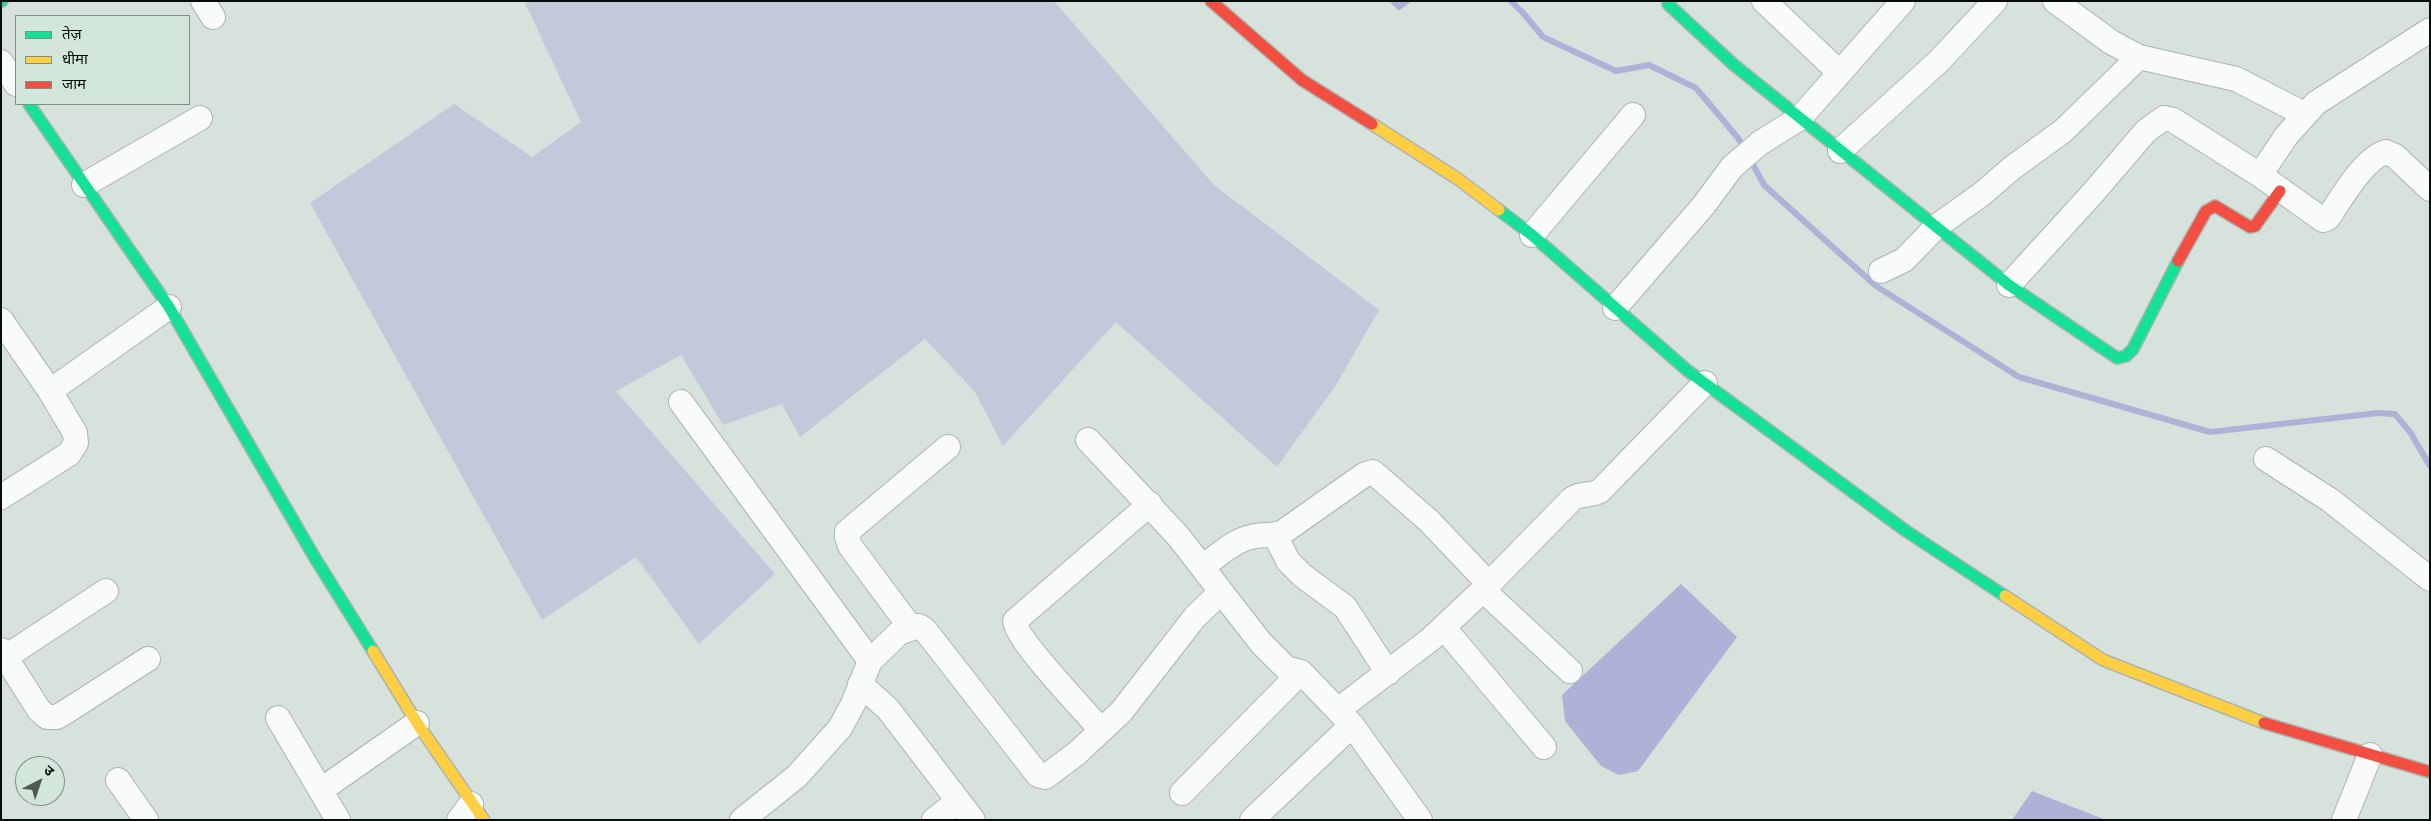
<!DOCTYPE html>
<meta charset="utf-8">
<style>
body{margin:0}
#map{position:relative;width:2431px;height:821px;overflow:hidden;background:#d7e2dc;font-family:"Public Sans","Noto Sans Devanagari",sans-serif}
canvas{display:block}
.frame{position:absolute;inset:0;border:2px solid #070e0a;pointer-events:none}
.legend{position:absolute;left:15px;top:15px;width:175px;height:90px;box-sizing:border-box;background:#d2e6db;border:1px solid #819087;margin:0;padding:6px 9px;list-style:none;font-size:15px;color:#070e0a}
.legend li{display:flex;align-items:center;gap:10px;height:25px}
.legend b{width:25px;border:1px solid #819087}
.north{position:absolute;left:15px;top:756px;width:50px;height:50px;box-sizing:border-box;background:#d2e6db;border:1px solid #819087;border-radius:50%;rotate:41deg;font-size:14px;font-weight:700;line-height:20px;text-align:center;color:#070e0a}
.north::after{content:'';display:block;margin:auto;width:18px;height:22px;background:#505854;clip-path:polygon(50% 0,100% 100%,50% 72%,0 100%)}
</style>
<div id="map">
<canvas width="2431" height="821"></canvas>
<div class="frame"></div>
<ul class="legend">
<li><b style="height:6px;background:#16e098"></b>तेज़</li>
<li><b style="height:6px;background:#ffcf43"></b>धीमा</li>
<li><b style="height:6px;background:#f24e42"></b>जाम</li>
</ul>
<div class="north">उ</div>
</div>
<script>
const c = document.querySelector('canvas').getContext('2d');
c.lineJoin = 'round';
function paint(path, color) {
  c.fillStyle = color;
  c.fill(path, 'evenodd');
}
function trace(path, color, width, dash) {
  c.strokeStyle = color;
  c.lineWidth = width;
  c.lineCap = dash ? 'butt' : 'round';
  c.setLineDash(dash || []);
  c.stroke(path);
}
const green = new Path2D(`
 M524,1H1054L1214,185L1379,310L1336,385L1277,467L1116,322L1003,446L975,392L925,339L800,437L782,404L723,425L681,355L616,391L775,574L699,644L636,557L542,620L310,203L454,104L532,157L581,122Z`);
const water = new Path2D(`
 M1681,584L1737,637L1638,771L1619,775L1601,766L1565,721L1562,695Z
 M2032,791L2106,820H2012Z`);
const stream = new Path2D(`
 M1393,1L1399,7L1407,1
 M1511,1L1524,14L1543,37L1616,71L1649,65L1696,88L1738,138L1745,150
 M1750,159L1764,185L1876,286L2019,377L2210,432L2378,413L2395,414L2410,432L2430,466`);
const street = new Path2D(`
 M203,1L213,17
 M1764,1L1840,73
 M2055,1L2111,42L2139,57L2236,79L2304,114
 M1,62L16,84
 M1840,151L1939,61L1995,1
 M2260,175L2287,135L2316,103L2430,30
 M84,185L200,118
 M1532,235L1633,115
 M1881,271L1904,260L1937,226L1982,194L2012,168L2063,131L2139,57
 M2009,285L2092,194L2146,131L2164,118L2173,120L2260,175L2323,220L2328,218C2341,199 2364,158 2386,152L2395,156L2430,189
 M1615,308L1704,205L1732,167L1760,143L1800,118L1903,1
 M1,320L50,391L75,433L76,443L69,454L1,497
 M50,391L169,307
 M681,402L870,661
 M1088,440L1178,536L1261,643L1286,668L1301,672L1352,725L1420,820
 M2266,459L2330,500L2430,579
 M1275,535L1288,561L1303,576L1345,607L1388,673
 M1203,566C1217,557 1234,540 1251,537C1262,534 1272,537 1283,532L1364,475L1373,472L1429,521L1489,584
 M1483,590L1570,671
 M911,628L850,546L847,537V532L948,447
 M1444,628L1544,747
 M1,650L39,710L47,717H57L67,711L148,659
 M1,660L106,591
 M860,684L888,709L973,820
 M1338,710L1431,639L1483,590L1572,499C1580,493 1591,496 1600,491L1705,383
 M278,718L338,820
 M1101,730C1086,712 1015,639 1015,621L1150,504
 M118,780L146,820
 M321,790L417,723
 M1182,793L1301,672
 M459,820L471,804
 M742,820L797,776L840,728L853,704L870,661L899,633L919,626L925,630L1038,775L1045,777L1076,754L1121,712L1195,617L1221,592
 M934,820L958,801
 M1252,820L1352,725
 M2344,820L2370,755`);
const fast = new Path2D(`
 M1,1H2
 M1668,4L1734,65L2009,285L2117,358L2126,356L2133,349L2178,261
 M29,104L169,307L315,558L373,651
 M1499,210L1532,235L1688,371L1906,531L2005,596`);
const slow = new Path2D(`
 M1372,124L1458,179L1499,210
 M2005,596L2103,660L2264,723
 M373,651L417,723L484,820`);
const jam = new Path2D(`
 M1211,1L1302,80L1372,124
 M2178,261L2206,211L2215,206L2250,227L2255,226L2280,191
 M2264,723L2430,772`);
paint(green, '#c3c9db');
paint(water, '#adb2d6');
trace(stream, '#adb2d6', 6);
trace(street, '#acb4b0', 26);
trace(fast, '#acb4b0', 14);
trace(slow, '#acb4b0', 14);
trace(jam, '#acb4b0', 14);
trace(street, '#f9fbfa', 24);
trace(fast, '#16e098', 11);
trace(slow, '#ffcf43', 11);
trace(jam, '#f24e42', 11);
</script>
